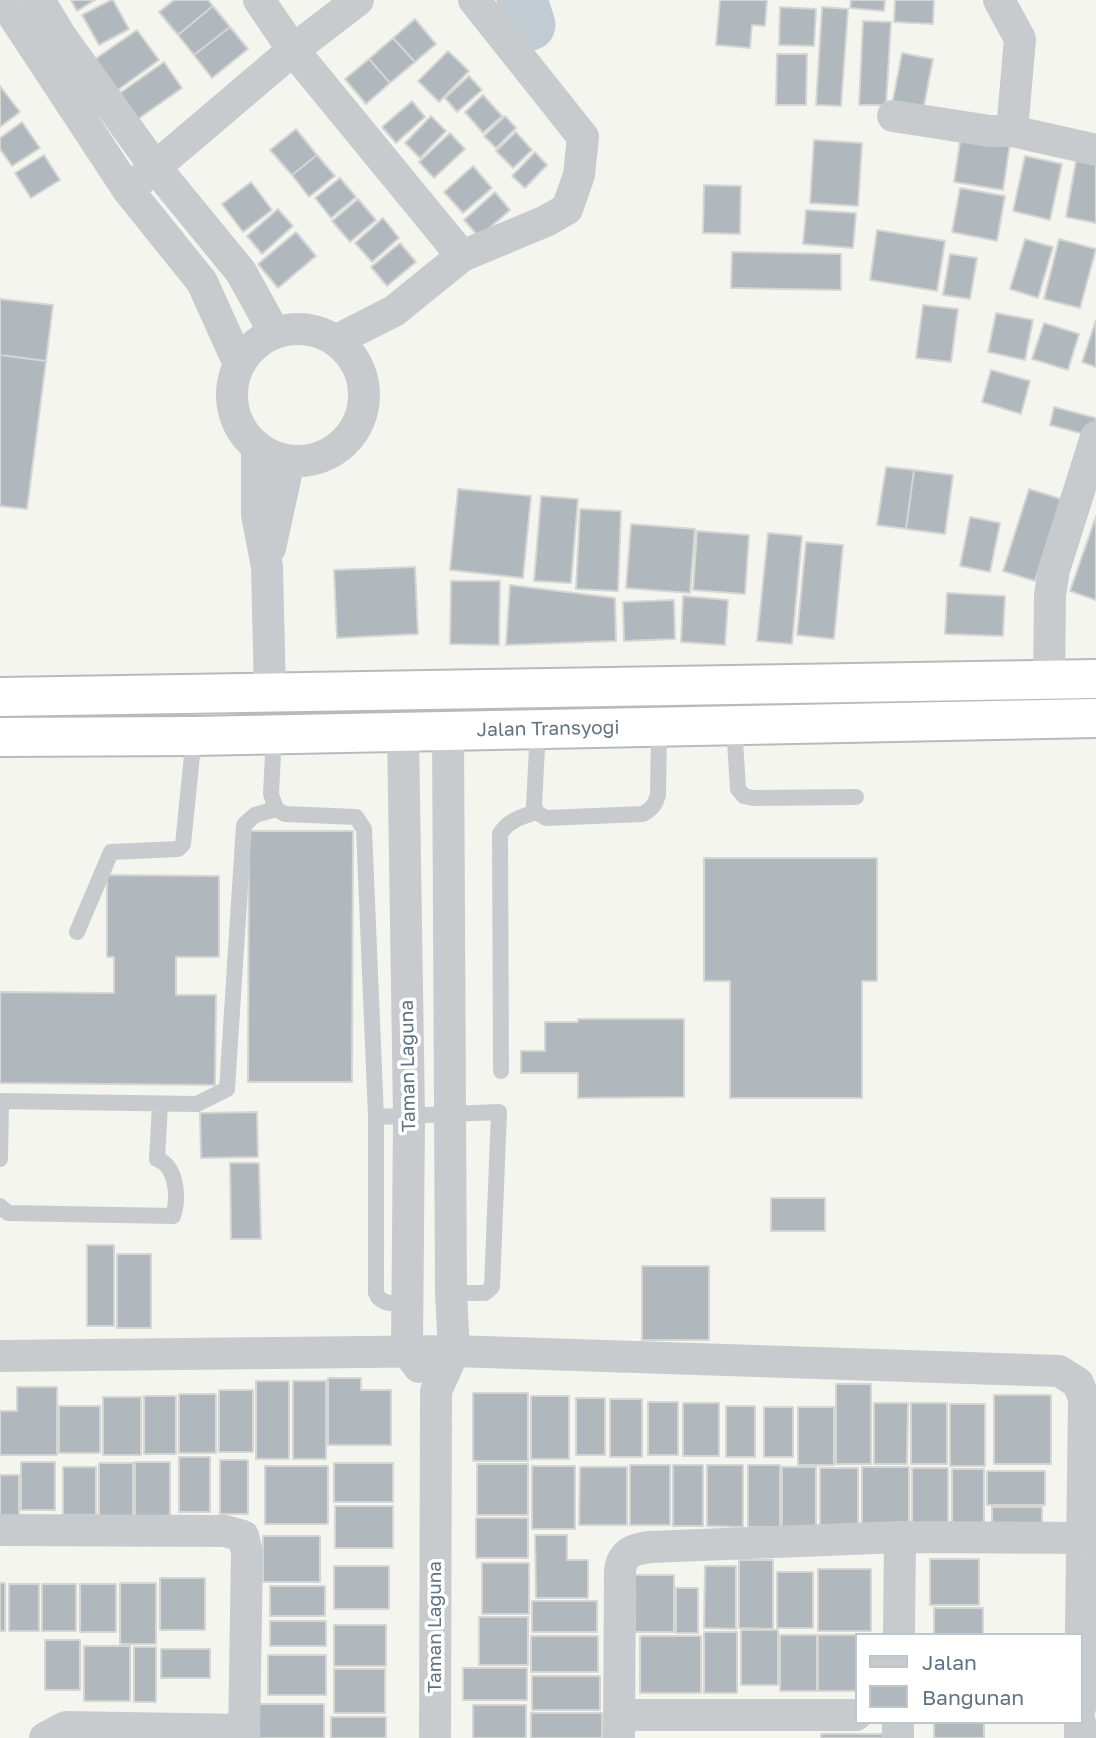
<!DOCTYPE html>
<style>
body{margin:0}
#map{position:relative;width:1096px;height:1738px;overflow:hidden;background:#f5f5f0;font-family:"Golos Text",sans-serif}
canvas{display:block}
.legend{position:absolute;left:855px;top:1633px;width:228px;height:91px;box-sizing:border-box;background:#fff;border:2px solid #bfc7ce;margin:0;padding:9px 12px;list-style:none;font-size:21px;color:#607384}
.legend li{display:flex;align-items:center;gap:14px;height:35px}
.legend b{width:35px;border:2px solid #bfc7ce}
</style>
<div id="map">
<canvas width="1096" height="1738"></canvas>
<ul class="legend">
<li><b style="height:9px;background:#c8cbce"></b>Jalan</li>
<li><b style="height:19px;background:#b1b8bd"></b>Bangunan</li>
</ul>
</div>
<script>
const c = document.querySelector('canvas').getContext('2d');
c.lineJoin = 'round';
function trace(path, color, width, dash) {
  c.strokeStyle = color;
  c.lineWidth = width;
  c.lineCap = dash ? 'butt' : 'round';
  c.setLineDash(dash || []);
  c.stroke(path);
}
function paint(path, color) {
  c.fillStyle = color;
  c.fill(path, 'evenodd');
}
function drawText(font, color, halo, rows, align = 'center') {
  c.font = font + ' "Golos Text",sans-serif';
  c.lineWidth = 7;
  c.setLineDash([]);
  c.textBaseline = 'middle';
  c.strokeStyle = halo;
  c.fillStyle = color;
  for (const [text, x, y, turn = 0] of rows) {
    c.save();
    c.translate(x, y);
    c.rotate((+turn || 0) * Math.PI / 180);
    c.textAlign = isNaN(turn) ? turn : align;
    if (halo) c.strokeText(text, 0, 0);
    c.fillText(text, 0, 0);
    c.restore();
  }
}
const river = new Path2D(`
 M522,0L530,25`);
const building = new Path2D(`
 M71,0H95L77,11Z
 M111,0H113L129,29L99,45L82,15Z
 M174,0H208L213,6L178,35L159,12Z
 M720,0H767L765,26L752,25L750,48L716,45Z
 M851,0H885L884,11L850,8Z
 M895,0H934L933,24L894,22Z
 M213,6L230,27L194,55L178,35Z
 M780,7L816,9L814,46L779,45Z
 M822,7L848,9L841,106L816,105Z
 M415,19L436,44L415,62L393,38Z
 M863,21L891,22L886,105H859Z
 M230,27L248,49L212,78L194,55Z
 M137,30L159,60L111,95L88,64Z
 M393,38L415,62L390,83L369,59Z
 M448,51L469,71L439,102L418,81Z
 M902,53L933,59L922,116L891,110Z
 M777,54H807L806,105H776Z
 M369,59L390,83L366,104L345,79Z
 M164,62L182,88L128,126L110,100Z
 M469,76L482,90L457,112L445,98Z
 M0,86L20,112L0,127Z
 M483,95L502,116L483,133L465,112Z
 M412,101L425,117L396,143L382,127Z
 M431,116L446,131L420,158L405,143Z
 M505,116L516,128L496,148L484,136Z
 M22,122L40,148L12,166L0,149V138Z
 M296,129L317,155L292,175L270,150Z
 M516,132L532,150L513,168L496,151Z
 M450,133L465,149L434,178L419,162Z
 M961,135L1010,143L1003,190L954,182Z
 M814,140L862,143L858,206L810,203Z
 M535,152L547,165L525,188L512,176Z
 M44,155L60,180L31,198L15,173Z
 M317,155L335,176L309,197L292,175Z
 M1025,156L1062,164L1050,220L1013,211Z
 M1076,161L1096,164V223L1066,217Z
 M473,166L492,188L463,213L444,192Z
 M340,178L356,197L331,218L315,198Z
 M251,182L272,210L243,232L222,204Z
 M704,185L741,186L740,234L703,233Z
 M960,188L1005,196L997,241L952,232Z
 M495,192L510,210L479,237L464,220Z
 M358,199L376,220L350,242L332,221Z
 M278,209L293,226L262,254L247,236Z
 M806,210L856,213L853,248L803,244Z
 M383,218L399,238L372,262L355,243Z
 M877,230L945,241L937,291L870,280Z
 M296,232L316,256L278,288L258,264Z
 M1025,239L1053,247L1038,298L1010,289Z
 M1059,239L1096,249L1080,308L1044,299Z
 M400,243L416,262L387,286L371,267Z
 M732,252L841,254V290L731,288Z
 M950,254L977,258L970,299L943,295Z
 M0,299L53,305L46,361L0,355Z
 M923,305L958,309L951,362L916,358Z
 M996,313L1033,320L1025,360L988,352Z
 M1096,320V367L1082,362Z
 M1044,323L1079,334L1068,370L1032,359Z
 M0,355L46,361L27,509L0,506Z
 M991,370L1030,381L1021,414L982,402Z
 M1054,407L1096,418L1095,437L1050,425Z
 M886,467L914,470L906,529L877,525Z
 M914,470L953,475L945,534L906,529Z
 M458,489L531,496L523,578L450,570Z
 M1029,489L1061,499L1035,581L1003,571Z
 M541,496L578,499L571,583L534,581Z
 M580,509L621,511L618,591L576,589Z
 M1096,516V600L1070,591Z
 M970,517L1000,523L990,572L960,566Z
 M631,524L695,529L690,593L626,588Z
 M697,531L749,535L745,594L693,590Z
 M768,533L802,536L792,644L757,641Z
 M806,542L843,545L834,639L797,635Z
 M415,567L418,634L337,638L334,570Z
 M451,581H500L499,645L450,644Z
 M510,585L615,598L616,641L506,645Z
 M947,593L1005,596L1003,636L945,634Z
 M683,596L728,600L725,645L681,642Z
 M674,600L675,639L624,641L623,602Z
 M249,831H353L352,1082H248Z
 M704,858H877V981H862V1098H730V981H704Z
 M107,875L219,876V957H176V995H216L215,1085L0,1083V992L114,993V957H107Z
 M578,1019H684V1097L578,1098V1073H521V1051H545V1022H578Z
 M257,1112L258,1157L201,1158L200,1113Z
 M230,1163H259L261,1239H231Z
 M771,1198H825V1231H771Z
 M87,1245H114V1326H87Z
 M117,1254H151V1328H117Z
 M642,1266H709V1340H642Z
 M328,1378H361V1390H391V1445H328Z
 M256,1381H289V1459H256Z
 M293,1381H326V1459H293Z
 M836,1384H871V1464H836Z
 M17,1387H57V1455H0V1411H17Z
 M219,1390H253V1452H219Z
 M473,1393H528V1461H473Z
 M179,1394H216V1453H179Z
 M994,1395H1051V1464H994Z
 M144,1396H176V1454H144Z
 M531,1396H569V1459H531Z
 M103,1397H141V1455H103Z
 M576,1398H605V1455H576Z
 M610,1399H642V1457H610Z
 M648,1402H678V1455H648Z
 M683,1403H719V1456H683Z
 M874,1403H908L907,1464H874Z
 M911,1403H947V1464H911Z
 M950,1404H985V1466H950Z
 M59,1406H100V1453H59Z
 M726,1406H755V1457H726Z
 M764,1407H793V1457H764Z
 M798,1407H834V1465H798Z
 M179,1457H210V1512H179Z
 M220,1460H248V1514H220Z
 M21,1462H55V1510H21Z
 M135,1462H170V1520H135Z
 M99,1463H133V1520H99Z
 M334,1463H393V1502H334Z
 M477,1464H528V1515H477Z
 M630,1465H670V1525H630Z
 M673,1465H703V1526H673Z
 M707,1465H743V1527L707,1526Z
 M748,1465H780V1527H748Z
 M265,1466H328V1524H265Z
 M532,1466H575V1529H532Z
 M63,1467H96V1515H63Z
 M580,1467H627V1525H579Z
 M782,1467H816V1527H782Z
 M862,1467H909V1528L862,1527Z
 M820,1468H858V1528L820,1527Z
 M912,1468H948V1528H912Z
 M952,1469H984V1530L952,1529Z
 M987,1471H1045V1505H987Z
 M0,1475H19V1518H0Z
 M335,1506H393V1548H335Z
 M992,1507H1042V1534H992Z
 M476,1518H528V1558H476Z
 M535,1535H567V1560H588V1598H536Z
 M263,1536H320V1582H263Z
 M930,1559H979V1605H930Z
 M739,1560H773V1629L739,1628Z
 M482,1563H529V1614H482Z
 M334,1566H389V1609H334Z
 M705,1566H736V1629L704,1628Z
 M818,1569H871V1631H818Z
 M777,1572H813V1628H777Z
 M635,1575H674V1632H635Z
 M160,1578H205V1630H160Z
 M0,1583H5V1631H0Z
 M120,1583H156V1644H120Z
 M9,1584H39V1631H9Z
 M42,1584H76V1631H42Z
 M80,1584H116V1632H80Z
 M270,1586H325V1616H270Z
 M676,1588H698V1633H676Z
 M532,1601H597V1632H532Z
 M934,1608H983V1635H934Z
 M479,1617H528V1665H479Z
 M270,1621H326V1646H270Z
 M334,1625H386V1666H334Z
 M741,1630H778V1685H741Z
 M704,1632H737V1693H704Z
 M780,1635H817V1691H780Z
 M818,1635H856V1691H818Z
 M531,1636H598V1672H531Z
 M640,1636H701V1693H640Z
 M45,1640H80V1690H45Z
 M84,1646H130V1701H84Z
 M134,1647H156V1702H134Z
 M161,1649H210V1678H161Z
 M268,1655H326V1695H268Z
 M463,1668H527V1700H463Z
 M334,1669H385V1713H334Z
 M532,1676H600V1710H532Z
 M259,1704H324V1738H259Z
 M473,1705H526V1738H473Z
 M531,1713H602V1738H531Z
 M331,1717H386V1738H331Z
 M934,1722H984V1738H934Z
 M821,1734H886V1738H821Z`);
const lane = new Path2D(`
 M734,725L738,789L744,796L753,798L856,797
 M538,729L534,805L536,812L546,818L643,814C651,809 655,806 658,795L659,726
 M274,734L271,794L276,809L285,814L356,817L364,829L376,1117V1293C381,1306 395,1303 407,1303
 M77,932L111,852L178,849L183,844L194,736
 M501,1071L500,834C508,820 522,817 536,812
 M0,1101L197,1104L227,1089L244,825L255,815L276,809
 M376,1117L499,1112L492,1287L485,1293H451
 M0,1159L1,1102
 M0,1206L8,1213L173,1216C179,1198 177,1166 157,1159L160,1104`);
const street = new Path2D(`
 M3,0L128,190L202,282L239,364
 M39,0L60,35L155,167L241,272L274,332
 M259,0L293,50L462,256
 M999,0L1020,39L1012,131
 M893,116L990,131H1012L1096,150
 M140,180L293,50L358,0
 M232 395a66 66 0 1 1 132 0a66 66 0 1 1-132 0Z
 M337,340L394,311L462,256L546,221L567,209L579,175L583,137L474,0
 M257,447V515L267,567L270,694
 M270,548L289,461
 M1049,681L1050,595L1054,570L1096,437
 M403,732L409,1115L407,1351L419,1367
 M0,1356L454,1351L1059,1371L1078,1383L1084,1398L1080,1708
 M0,1530L225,1531L243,1536L247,1552L244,1738
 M899,1635L900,1537
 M619,1715H856
 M898,1722V1738
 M45,1738L66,1727L244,1730
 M435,1738L436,1391L454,1351L451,1293L448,731
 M619,1738L620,1571C622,1553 633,1549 650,1547L900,1537L1096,1538
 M1080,1738V1722`);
const highway = new Path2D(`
 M0,697L1096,679
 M0,737L194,736L1096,718`);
const streetNames = [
 ["Jalan Transyogi",548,729,-1],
 ["Taman Laguna",408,1066,-91],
 ["Taman Laguna",435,1627,-90]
];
trace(river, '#c0ccd1', 51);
paint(building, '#b1b8bd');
trace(building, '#d5d6d3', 2);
trace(highway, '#b7babd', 42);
trace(lane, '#c8cbce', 16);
trace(street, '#c8cbce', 32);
trace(highway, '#fff', 38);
drawText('19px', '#607384', '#fff', streetNames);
</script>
